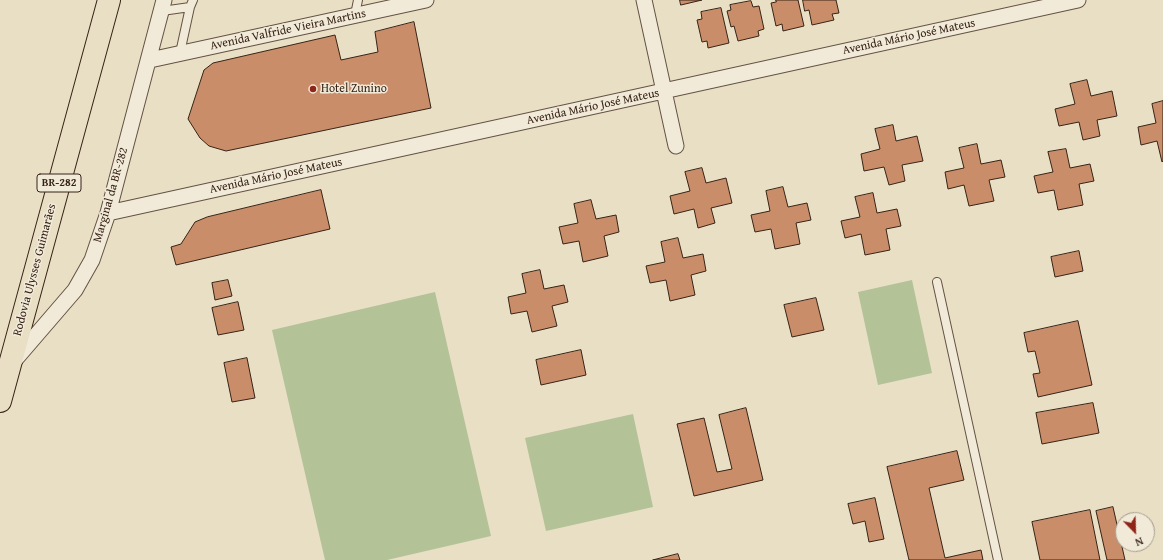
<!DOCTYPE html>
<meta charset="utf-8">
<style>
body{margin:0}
#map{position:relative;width:1163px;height:560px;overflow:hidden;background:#e9dfc5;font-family:"Gentium Book Plus",serif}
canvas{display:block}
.north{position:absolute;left:1115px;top:512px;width:40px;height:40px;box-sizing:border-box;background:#f1ead9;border:1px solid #a79a8b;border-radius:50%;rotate:157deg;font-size:11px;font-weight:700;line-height:16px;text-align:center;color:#372316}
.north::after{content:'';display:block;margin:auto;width:14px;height:18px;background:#8f2418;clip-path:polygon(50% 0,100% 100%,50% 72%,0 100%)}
</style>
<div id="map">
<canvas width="1163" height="560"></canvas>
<div class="north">N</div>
</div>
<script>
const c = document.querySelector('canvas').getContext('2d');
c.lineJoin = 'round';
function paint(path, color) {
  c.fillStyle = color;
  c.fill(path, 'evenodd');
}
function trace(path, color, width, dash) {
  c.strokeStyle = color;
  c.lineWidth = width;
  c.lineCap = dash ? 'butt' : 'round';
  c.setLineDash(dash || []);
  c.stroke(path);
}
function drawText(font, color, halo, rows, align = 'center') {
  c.font = font + ' "Gentium Book Plus",serif';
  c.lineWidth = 3;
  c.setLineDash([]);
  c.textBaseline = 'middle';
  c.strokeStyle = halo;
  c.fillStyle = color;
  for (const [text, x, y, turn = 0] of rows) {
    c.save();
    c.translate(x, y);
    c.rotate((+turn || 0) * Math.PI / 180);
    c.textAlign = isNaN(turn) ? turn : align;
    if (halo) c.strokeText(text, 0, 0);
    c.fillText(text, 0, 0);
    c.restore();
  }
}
const green = new Path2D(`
 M912,280L932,373L878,385L858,292Z
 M435,292L491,536L387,560H325L272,330Z
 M633,414L653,507L546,531L525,438Z`);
const building = new Path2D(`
 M680,0H702L681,5Z
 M776,0H798L804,26L783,31L782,24L776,26L771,3L776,2Z
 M803,0H836L839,13L832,14L834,20L812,25L809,10L805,11Z
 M751,1L753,7L759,6L764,29L758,31L759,36L738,41L734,26L731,27L727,11L731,10L730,5Z
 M721,8L729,43L708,48L707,41L702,42L697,20L702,19L701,12Z
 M414,22L431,108L226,151L209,146L200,138L188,119L204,70L213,63L335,35L341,60L378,52L375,32Z
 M1087,80L1091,96L1112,91L1117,116L1097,120L1100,136L1083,140L1079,122L1059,126L1055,109L1075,104L1070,84Z
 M1163,101V161L1162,162L1157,141L1141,145L1138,127L1156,123L1152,104Z
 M893,125L896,141L917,136L923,161L902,165L905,181L889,185L884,167L864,171L861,154L880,149L875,129Z
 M977,144L981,164L1001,160L1005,177L989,180L994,201L969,206L964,185L948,189L945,172L964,168L959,148Z
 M1066,149L1070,168L1090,164L1094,181L1079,184L1083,205L1058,210L1054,190L1038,193L1034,176L1053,172L1048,152Z
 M702,168L706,183L726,178L732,203L711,208L715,223L698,228L694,209L674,214L670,196L690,191L685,172Z
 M783,187L788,207L807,203L811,220L796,223L800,244L775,249L771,229L755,232L751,215L770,211L766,191Z
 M321,190L330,229L176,265L171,247L181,244L195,222L207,217Z
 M873,193L877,213L897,209L901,226L886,229L890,250L865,255L861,234L845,238L841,221L860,217L855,197Z
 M591,200L596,219L616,215L619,232L604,236L608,256L583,262L579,241L563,244L559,227L578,223L574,204Z
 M678,238L683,258L703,254L706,271L691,275L695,295L670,301L666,280L650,283L646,266L665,262L661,242Z
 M1079,251L1083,271L1055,277L1051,257Z
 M540,270L544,289L564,285L568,302L552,306L557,326L532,332L527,311L511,314L508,297L526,293L522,274Z
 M228,280L232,296L215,300L212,283Z
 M816,298L824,330L792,337L784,305Z
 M238,302L244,330L218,335L212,308Z
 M1078,321L1092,385L1038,397L1033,374L1040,373L1035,351L1028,352L1024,333Z
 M581,350L586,375L541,385L536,360Z
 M247,358L255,398L232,402L224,363Z
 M1093,403L1099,433L1042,444L1036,413Z
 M746,408L763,480L694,496L677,424L704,418L717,472L732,469L719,415Z
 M957,451L964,480L929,488L945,558L981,550L983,560H909L887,467Z
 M875,498L884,539L869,542L865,521L853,524L848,504Z
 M1113,507L1125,560H1107L1096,511Z
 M1090,510L1100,560H1040L1032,522Z
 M678,554L680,560H653Z`);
const service = new Path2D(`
 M162,11L190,7L193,0
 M355,15L358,0
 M180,53L190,7
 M937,282L998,560`);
const minor = new Path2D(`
 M644,0L676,146
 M150,60L426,0
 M108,213L1078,0
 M13,362L75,290L92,260L108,213L164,0`);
const trunk = new Path2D(`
 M0,401L109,0`);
const markers = [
 [313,89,4,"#8f2418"]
];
const shields = [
 [59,183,44]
];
const shieldNames = [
 ["BR-282",59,183]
];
const streetNames = [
 ["Avenida Valfride Vieira Martins",288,30,-12],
 ["Avenida Mário José Mateus",909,37,-12],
 ["Avenida Mário José Mateus",593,107,-12],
 ["Avenida Mário José Mateus",276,176,-12],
 ["Marginal da BR-282",111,195,-74],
 ["Rodovia Ulysses Guimarães",35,270,-75]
];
const poiNames = [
 ["Hotel Zunino",321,89]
];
paint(green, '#b3c297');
paint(building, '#c98d69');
trace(building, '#372316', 1);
trace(service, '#645242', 10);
trace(minor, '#645242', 17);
trace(trunk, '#372316', 24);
trace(service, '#f1ead9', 8);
trace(minor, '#f1ead9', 15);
trace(trunk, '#e9dfc5', 22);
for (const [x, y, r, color] of markers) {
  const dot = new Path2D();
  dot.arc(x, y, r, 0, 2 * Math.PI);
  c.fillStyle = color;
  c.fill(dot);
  trace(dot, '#f1ead9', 1.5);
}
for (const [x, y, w] of shields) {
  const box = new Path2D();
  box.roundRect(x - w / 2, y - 9, w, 18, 3);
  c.fillStyle = '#f1ead9';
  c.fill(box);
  trace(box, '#372316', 1);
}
drawText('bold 11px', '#372316', null, shieldNames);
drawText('12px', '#372316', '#f1ead9', streetNames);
drawText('12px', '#372316', '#f1ead9', poiNames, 'left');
</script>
